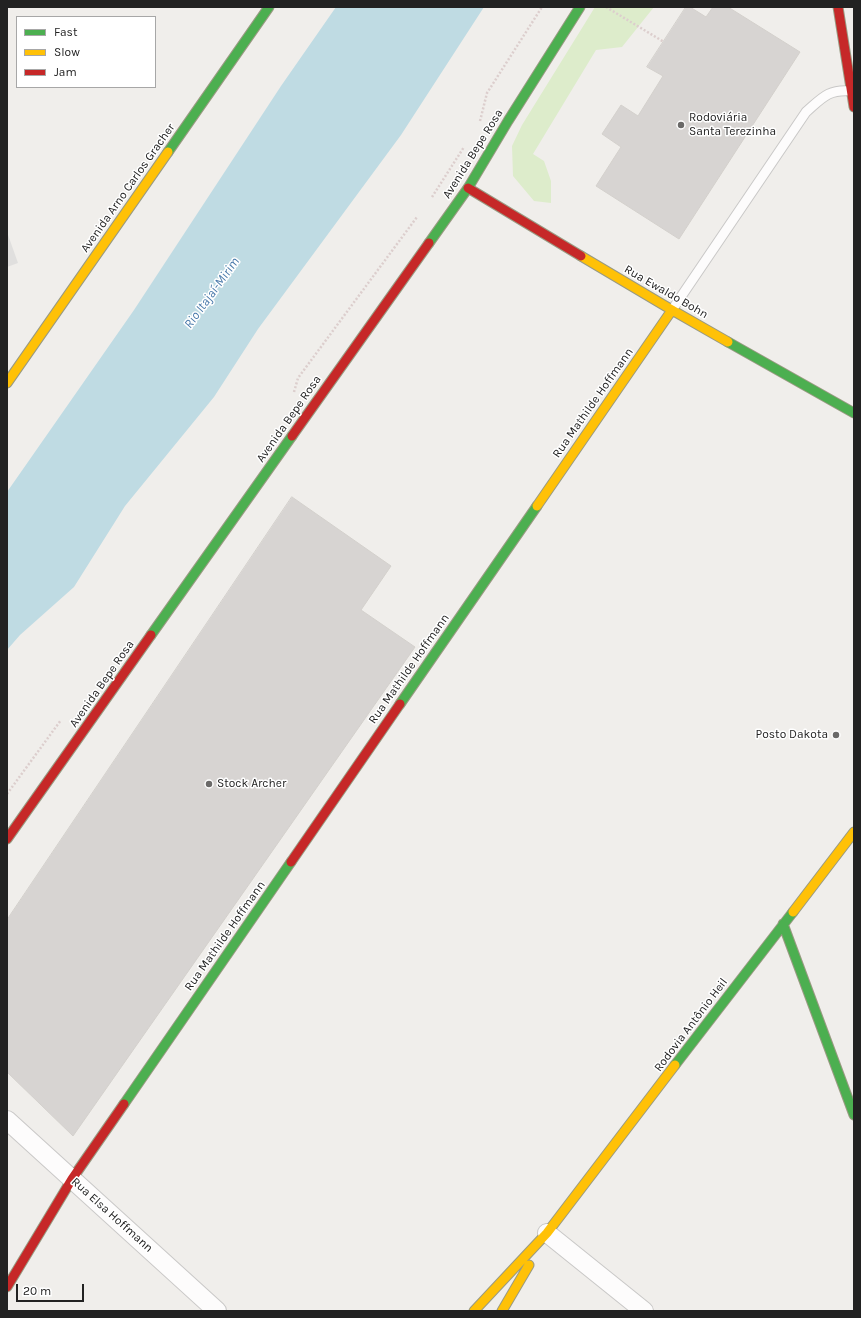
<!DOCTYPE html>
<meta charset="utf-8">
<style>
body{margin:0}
#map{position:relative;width:861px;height:1318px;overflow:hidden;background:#f0eeeb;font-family:Karla,sans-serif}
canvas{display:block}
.frame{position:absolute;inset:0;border:8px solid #222;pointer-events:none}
.legend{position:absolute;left:16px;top:16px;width:140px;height:72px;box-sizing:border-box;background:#fff;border:1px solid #a7a7a7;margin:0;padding:5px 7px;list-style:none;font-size:12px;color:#222}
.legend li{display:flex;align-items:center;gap:8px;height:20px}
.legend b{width:20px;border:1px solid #a7a7a7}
.scale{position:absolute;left:16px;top:1284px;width:68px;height:18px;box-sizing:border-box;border:2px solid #222;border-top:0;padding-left:5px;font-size:12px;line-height:14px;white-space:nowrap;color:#222;-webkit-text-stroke:3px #fff;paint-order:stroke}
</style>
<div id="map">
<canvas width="861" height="1318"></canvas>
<div class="frame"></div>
<ul class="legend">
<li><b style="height:5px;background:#4caf50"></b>Fast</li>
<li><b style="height:5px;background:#ffc107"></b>Slow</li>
<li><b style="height:5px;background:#c62828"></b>Jam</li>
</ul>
<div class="scale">20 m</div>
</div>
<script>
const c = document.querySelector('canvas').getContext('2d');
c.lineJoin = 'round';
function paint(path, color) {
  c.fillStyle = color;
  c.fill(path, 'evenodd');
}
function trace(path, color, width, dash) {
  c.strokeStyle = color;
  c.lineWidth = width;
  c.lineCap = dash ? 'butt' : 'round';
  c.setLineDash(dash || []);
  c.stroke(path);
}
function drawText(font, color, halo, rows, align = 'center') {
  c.font = font + ' Karla,sans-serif';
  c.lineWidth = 3;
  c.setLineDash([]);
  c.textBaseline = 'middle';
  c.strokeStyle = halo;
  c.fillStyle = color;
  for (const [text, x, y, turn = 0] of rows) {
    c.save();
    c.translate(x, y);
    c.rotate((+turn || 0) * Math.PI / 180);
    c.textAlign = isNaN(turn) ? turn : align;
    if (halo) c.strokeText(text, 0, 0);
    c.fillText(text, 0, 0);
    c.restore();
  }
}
const grass = new Path2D(`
 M595,7H654L622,47L596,50L533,154L544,161L551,181V203L534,201L513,176L512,146L522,125Z`);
const parking = new Path2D(`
 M7,232L18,263L7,267Z`);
const water = new Path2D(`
 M336,7H484L401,135L258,329L214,397L125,506L74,587L20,635L7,650V492L134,310L281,86Z`);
const building = new Path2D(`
 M686,7H690L706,17L713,7H728L800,52L679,239L596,186L621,147L602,134L621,105L638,116L663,76L647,67Z
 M292,497L391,566L361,610L415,647L73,1136L7,1072V920Z`);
const path = new Path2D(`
 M606,7L664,42
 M480,121L487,93L542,7
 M432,197L464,147
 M294,392L298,378L417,217
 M7,794L61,720`);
const lane = new Path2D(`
 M672,310L806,112C822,98 828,89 851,91`);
const street = new Path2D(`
 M7,1120L217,1311
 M547,1233L644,1311`);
const fast = new Path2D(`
 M168,152L269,7
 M429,243L468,188L508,121L580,7
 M728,342L854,413
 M151,635L292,436
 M400,704L537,506
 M783,924L854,1115
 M675,1065L793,912
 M124,1104L291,862`);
const slow = new Path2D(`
 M581,256L672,310L728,342
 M7,383L168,152
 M537,506L672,310
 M793,912L854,832
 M474,1311L547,1233L675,1065
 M502,1311L529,1265`);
const jam = new Path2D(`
 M838,7L854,107
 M468,188L581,256
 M292,436L429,243
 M7,839L151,635
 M291,862L400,704
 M7,1287L72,1179L124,1104`);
const markers = [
 [681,125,4,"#6a6968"],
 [836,735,4,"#6a6968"],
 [209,784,4,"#6a6968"]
];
const poiNames = [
 ["Rodoviária",689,118],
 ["Santa Terezinha",689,132],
 ["Posto Dakota",828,735,"right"],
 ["Stock Archer",217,784]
];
const streetNames = [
 ["Avenida Bepe Rosa",473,154,-58],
 ["Avenida Arno Carlos Gracher",128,188,-55],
 ["Rua Ewaldo Bohn",666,292,30],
 ["Rua Mathilde Hoffmann",593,403,-55],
 ["Avenida Bepe Rosa",289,419,-55],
 ["Rua Mathilde Hoffmann",409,669,-55],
 ["Avenida Bepe Rosa",102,684,-55],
 ["Rua Mathilde Hoffmann",225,936,-55],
 ["Rodovia Antônio Heil",691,1025,-53],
 ["Rua Elsa Hoffmann",112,1215,42]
];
const waterNames = [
 ["Rio Itajaí-Mirim",212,293,-54]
];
paint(grass, '#ddeccb');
paint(parking, '#e0dfde');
paint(water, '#bfdbe3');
paint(building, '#d7d4d2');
trace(building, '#d3d0cc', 1);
trace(lane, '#c9c8c7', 11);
trace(street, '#c9c8c7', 20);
trace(fast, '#999a82', 11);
trace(slow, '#999a82', 11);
trace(jam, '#999a82', 11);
trace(path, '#dccecd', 2.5, [2, 2]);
trace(lane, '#fdfcfc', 9);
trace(street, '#fdfcfc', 18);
trace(fast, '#4caf50', 9);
trace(slow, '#ffc107', 9);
trace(jam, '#c62828', 9);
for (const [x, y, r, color] of markers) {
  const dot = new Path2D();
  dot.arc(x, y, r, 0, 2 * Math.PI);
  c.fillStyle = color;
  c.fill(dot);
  trace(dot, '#fff', 1.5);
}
drawText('12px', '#222', '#fff', poiNames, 'left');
drawText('12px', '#222', '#fff', streetNames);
drawText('italic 13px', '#4a7aab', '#fff', waterNames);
</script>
